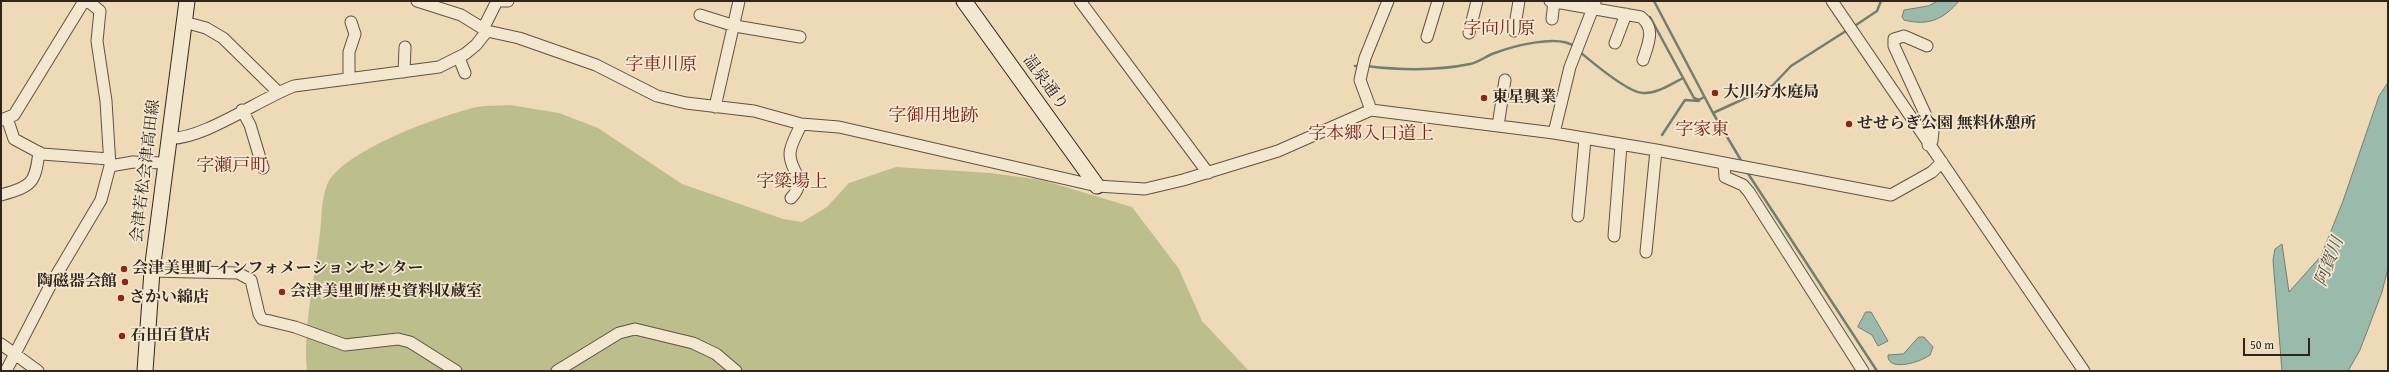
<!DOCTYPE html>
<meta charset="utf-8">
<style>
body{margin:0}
#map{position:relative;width:2389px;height:372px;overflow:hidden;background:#eedab7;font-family:"Gentium Book Plus",serif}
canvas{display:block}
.frame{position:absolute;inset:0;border:2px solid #30241c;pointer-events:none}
.scale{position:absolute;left:2243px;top:338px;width:67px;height:18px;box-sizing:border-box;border:2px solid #30241c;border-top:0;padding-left:5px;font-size:12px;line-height:14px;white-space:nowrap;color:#30241c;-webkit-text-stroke:3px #f4e7d0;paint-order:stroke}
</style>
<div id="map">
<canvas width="2389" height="372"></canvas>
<div class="frame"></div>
<div class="scale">50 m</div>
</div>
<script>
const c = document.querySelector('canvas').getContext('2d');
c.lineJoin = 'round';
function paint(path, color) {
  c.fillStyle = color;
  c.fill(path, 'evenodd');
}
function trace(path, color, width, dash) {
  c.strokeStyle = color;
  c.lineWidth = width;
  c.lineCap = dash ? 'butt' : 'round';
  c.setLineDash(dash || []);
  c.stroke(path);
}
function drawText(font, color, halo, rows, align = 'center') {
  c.font = font + ' "Gentium Book Plus","Noto Serif JP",serif';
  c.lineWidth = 3.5;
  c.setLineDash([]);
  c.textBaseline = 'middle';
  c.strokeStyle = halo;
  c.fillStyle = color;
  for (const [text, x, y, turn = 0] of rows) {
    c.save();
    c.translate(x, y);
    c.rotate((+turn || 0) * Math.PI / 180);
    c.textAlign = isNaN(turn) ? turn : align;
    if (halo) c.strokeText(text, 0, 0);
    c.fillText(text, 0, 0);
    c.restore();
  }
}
const green = new Path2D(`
 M510,105L559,113L598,128L682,184L783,219L802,222L827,207L849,183L896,167L990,173L1042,180L1132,207L1179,269L1202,321L1249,371H307C303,324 315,279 320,233C322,217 321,200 327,185C341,151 442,115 477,107C488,105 500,106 510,105Z`);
const water = new Path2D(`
 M1938,1H1959C1943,20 1928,26 1904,20L1902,17L1904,10L1928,6Z
 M2388,83V268L2382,292L2360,350L2348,371H2282L2273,260L2275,249L2282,244L2289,292L2321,256L2343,201L2379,96Z
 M1866,312H1871L1888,341L1878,346L1872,335L1858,327Z
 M1919,337H1924L1933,347L1930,355C1919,363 1887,372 1888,355L1903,354Z`);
const stream = new Path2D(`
 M1654,1L1713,113
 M1650,17L1694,98L1699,100L1704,97
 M1853,27L1877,11L1881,1
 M1580,52C1592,62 1628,93 1643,93C1657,94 1671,84 1683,78
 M1355,66H1361
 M1366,66C1399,70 1436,71 1470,64C1477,63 1485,57 1492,54C1510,47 1559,33 1575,47
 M1662,135L1685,100L1699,101
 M1742,162L1713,113L1772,86L1791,66L1849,29
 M1747,172L1877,371`);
const street = new Path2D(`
 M88,1L100,11L97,41L106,101L110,166
 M417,1L461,15L487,31L519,38L596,65L657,96L686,103L754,111L801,124L839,127L1097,186L1145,189L1183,180L1278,151L1371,110L1554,133L1656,150L1891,195L1932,172L1942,162
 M1080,1L1208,173
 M1550,1L1641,17C1656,29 1648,44 1643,60
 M1832,1L2084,371
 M700,15L735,26L800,37
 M1552,19L1554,2
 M184,22L206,28L223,38L278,92
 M483,29L497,1H508
 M1514,31L1519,1
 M1469,33L1477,1
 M1427,37L1438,1
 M1615,43L1626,14
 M1927,46L1904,36L1894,39V46L1933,131L1932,141L1928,145
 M459,58L465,73
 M404,72L405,47
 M349,79V52L355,34L351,22
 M715,107L739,1
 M242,110L250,125L263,168
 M1371,110L1360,80L1365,58L1388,1
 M7,118L14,139L42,154L109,159
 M1,120L14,115L84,1
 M1498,126L1505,80
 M1554,133L1570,67L1595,3
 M169,138C201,141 261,98 294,86L439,67L465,54L476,45L487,31
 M1724,163L1725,177L1743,185L1749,192L1863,371
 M1,195C32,186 35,184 39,152
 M791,198C809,179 790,173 790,154C790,144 798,133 801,124
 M1578,216L1585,139
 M1614,236L1621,145
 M1646,252L1656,150
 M152,271L238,273L251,280L259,314L262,319L295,327L345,345L398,339L410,342L456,371
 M1,344L38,371
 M6,371L51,284L101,200L110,166L133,162L166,163
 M557,371L619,333L635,329L693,343L716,354L736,371`);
const secondary = new Path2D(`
 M964,1L1097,186
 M145,371L152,271L187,1`);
const markers = [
 [1715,93,4,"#8f2418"],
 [1484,98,4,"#8f2418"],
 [1849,124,4,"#8f2418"],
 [124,269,4,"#8f2418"],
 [125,282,4,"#8f2418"],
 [282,292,4,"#8f2418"],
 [121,298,4,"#8f2418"],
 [122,336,4,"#8f2418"]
];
const streetNames = [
 ["温泉通り",1045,83,54],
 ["会津若松会津高田線",146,171,-83]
];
const poiNames = [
 ["大川分水庭局",1723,93],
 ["東星興業",1492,98],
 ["せせらぎ公園 無料休憩所",1857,124],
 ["会津美里町 インフォメーションセンター",132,269],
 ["陶磁器会館",117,282,"right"],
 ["会津美里町歴史資料収蔵室",290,292],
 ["さかい綿店",129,298],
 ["石田百貨店",130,336]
];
const waterNames = [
 ["阿賀川",2330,262,-69]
];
const quarterNames = [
 ["字向川原",1499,29],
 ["字車川原",661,65],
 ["字御用地跡",933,116],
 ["字家東",1702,130],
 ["字本郷入口道上",1371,134],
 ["字瀬戸町",232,166],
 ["字簗場上",792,182]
];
paint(green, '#bcbe8c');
paint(water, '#9abbab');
trace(water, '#707f72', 1);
trace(stream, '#707f72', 2.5);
trace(street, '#605243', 13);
trace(secondary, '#30241c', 17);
trace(street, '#f4e7d0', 11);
trace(secondary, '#f4e7d0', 15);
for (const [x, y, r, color] of markers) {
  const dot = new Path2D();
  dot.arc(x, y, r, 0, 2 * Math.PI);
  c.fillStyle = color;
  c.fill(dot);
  trace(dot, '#f4e7d0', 1.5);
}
drawText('16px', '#30241c', '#f4e7d0', streetNames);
drawText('bold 16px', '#30241c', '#f4e7d0', poiNames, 'left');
drawText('italic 17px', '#505147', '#f4e7d0', waterNames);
drawText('18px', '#7a1f14', '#f4e7d0', quarterNames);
</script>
